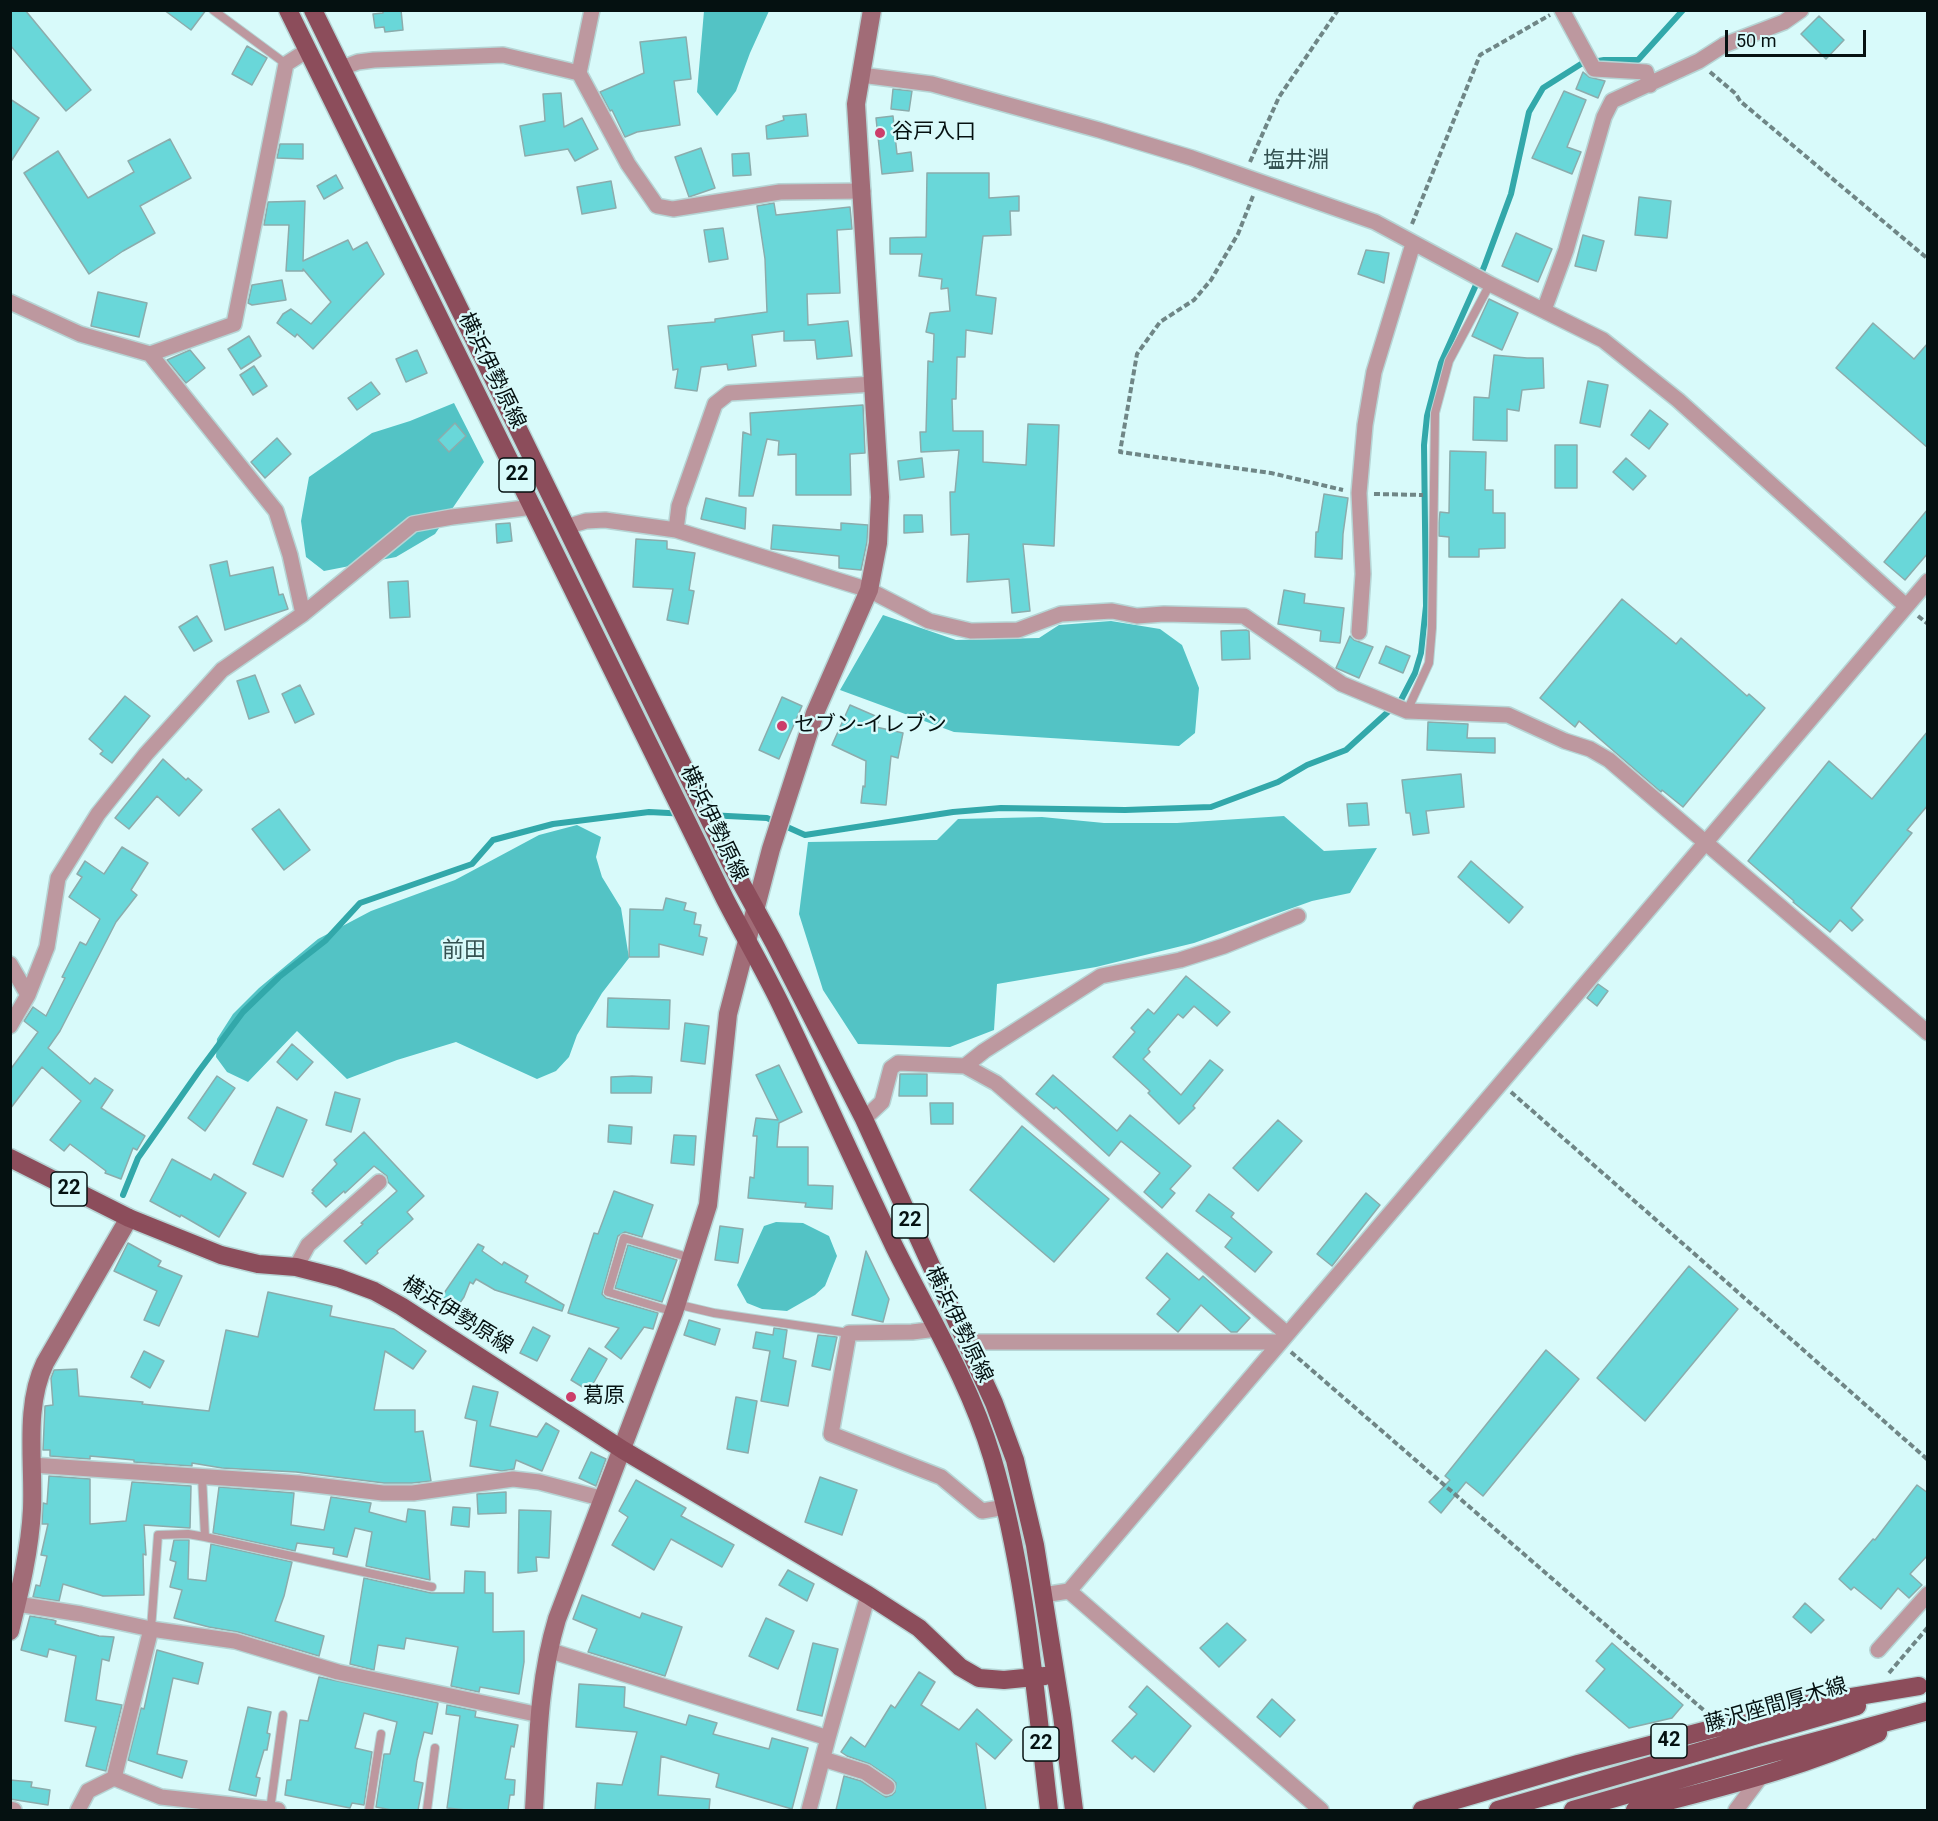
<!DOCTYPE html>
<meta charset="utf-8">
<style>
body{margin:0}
#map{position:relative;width:1938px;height:1821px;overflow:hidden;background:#d8fafa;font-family:Roboto,sans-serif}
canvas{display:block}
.frame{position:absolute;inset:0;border:12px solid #051111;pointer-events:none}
.scale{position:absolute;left:1725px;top:30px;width:141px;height:27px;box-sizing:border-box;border:3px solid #051111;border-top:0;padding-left:8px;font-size:18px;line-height:21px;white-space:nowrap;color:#051111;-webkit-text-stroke:4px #d8fafa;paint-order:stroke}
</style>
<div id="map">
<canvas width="1938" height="1821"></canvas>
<div class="frame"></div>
<div class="scale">50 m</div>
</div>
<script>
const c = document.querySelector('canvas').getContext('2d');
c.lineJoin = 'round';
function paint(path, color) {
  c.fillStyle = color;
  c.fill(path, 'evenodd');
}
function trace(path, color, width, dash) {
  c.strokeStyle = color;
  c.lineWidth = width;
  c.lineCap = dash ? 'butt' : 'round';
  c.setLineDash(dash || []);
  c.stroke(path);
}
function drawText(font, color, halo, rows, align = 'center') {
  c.font = font + ' Roboto,"Noto Sans JP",sans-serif';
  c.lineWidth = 5;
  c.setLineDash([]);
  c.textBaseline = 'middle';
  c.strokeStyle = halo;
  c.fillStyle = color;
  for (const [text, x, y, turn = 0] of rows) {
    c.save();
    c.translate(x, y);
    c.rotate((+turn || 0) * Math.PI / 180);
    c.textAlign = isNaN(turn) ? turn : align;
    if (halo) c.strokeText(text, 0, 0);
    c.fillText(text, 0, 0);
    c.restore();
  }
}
const forest = new Path2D(`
 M704,11H769L750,53L736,91L717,116L697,92Z
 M454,403L484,462L435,534L396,557L324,571L306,557L301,521L309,477L372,433L410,421Z
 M883,615L956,640L1039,638L1059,625L1111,621L1160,629L1182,645L1199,688L1195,733L1179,746L954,732L840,690Z
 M1284,816L1324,851L1377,848L1350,893L1312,901L1194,943L1096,967L997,984L994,1030L950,1047L858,1044L823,990L799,914L808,842L937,840L958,819L1042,817L1104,823H1177Z
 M577,825L601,837L596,857L602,877L621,908L629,958L602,993L577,1035L569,1057L556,1071L537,1079L456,1042L397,1060L347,1079L297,1031L248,1082L227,1072L216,1057L217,1039L233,1014L259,988L318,939L371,911L455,880L539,835Z
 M776,1222L803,1223L829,1236L837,1256L825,1286L815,1295L787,1311L762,1309L747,1303L737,1285L764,1226Z`);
const stream = new Path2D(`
 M123,1195L138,1158L199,1071L243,1012L279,977L325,941L360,903L472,864L493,840L553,824L649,812L767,818L805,835L953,812L1001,808L1125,810L1211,807L1278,782L1307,765L1346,750L1401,700L1415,673L1421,653L1426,606L1424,445L1427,416L1441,363L1484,267L1511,194L1529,112L1543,88L1581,64L1604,60H1638L1683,10`);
const building = new Path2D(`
 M10,10H25L91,90L66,111L10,45Z
 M164,10H206L191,30Z
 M383,10H401L403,30L385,32L384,27L375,28L373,14L383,13Z
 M1819,16L1844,40L1826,59L1801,34Z
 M686,37L691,79L674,81L680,125L637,132L625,137L612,110L610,111L600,92L644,73L640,42Z
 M247,46L267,58L252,85L232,74Z
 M1583,72L1589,77L1605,81L1598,98L1576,89Z
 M893,89L912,91L909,111L891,109Z
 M1564,91L1586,100L1567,147L1581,152L1572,174L1532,158Z
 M561,93L564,127L582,118L598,149L575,161L568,149L525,156L520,126L545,121L543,94Z
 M10,99L39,118L10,163Z
 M806,114L808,136L767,139L766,126L784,120L783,116Z
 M893,116L897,154L911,152L913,171L882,174L876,118Z
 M170,139L191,178L140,206L155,233L123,251L89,274L24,173L58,151L88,198L134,172L128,161Z
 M280,144H303V159L277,158Z
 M701,148L715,188L689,197L675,157Z
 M749,153L751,175L733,176L732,154Z
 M927,173H989V198L1019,196V211H1010L1011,235L983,236L976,295L996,298L992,334L966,330L965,357H957L956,399H952L953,431H983V462L1026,465L1028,424L1059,425L1054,546L1023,544L1030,611L1012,613L1009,579L967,582L969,534L951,535L950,492H955L959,450L921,452L920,432H926L928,361L933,362L934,334L926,332L930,313L950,311L948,288L941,289L942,279L919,276L922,254H890V238L926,237Z
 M336,175L343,188L324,199L317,186Z
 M611,181L616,208L582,214L577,187Z
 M1639,197L1671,201L1667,238L1635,235Z
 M305,201L303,261L348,240L353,250L367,242L384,274L313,349L297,334L295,337L277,323L283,314L291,309L311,324L331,302L303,269V271H286L289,225H264L268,202Z
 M774,203L776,215L850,207L852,229L837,230L840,293L807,294L808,325L848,321L852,356L817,359L815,340L784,341V331L752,335L756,366L728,370L727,364L701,367L697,391L675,388L678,369L673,370L668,326L715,322V319L767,312L765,259L757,206Z
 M723,228L728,259L709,262L704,230Z
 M1516,233L1552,249L1538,282L1502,266Z
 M1583,235L1604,241L1596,271L1575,266Z
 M1366,250L1389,253L1384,283L1358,274Z
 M282,280L286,300L252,305L248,303L252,285Z
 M98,292L147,303L139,337L91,326Z
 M1489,299L1518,313L1502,350L1472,336Z
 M1873,323L1914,359L1928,343V448L1836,368Z
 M249,336L261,356L241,369L228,349Z
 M190,350L205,368L186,383L167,360Z
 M417,350L427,373L406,382L396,359Z
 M1494,355L1527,358H1543L1544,388L1522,390L1519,411L1507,409V441L1473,440L1474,397L1489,398Z
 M254,366L267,386L253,395L240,375Z
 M1588,381L1608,385L1600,427L1580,423Z
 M371,382L380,394L357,410L348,398Z
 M863,405L865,453L850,454L851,495H796V454L778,455L779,441L767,439L753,496H739L743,432L751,435L750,413Z
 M1650,410L1668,424L1649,449L1631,435Z
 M455,423L466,436L449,452L438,440Z
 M277,438L291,454L265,478L251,462Z
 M1555,445H1577V488H1555Z
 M1450,451L1486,452L1485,490H1493V513H1505V548L1479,549V557H1449V537L1439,536V522L1440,512L1449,513Z
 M922,458L924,477L900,480L898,461Z
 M1626,458L1646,476L1633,490L1613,472Z
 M1324,494L1348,498L1343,534L1342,559L1315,557L1316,532H1318Z
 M706,498L746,508L745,529L701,519Z
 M1928,509V553L1905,580L1884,562Z
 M904,515H922L923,532L904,533Z
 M510,523L512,541L497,543L496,524Z
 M841,523L868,525L867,542L861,570L839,568V556L771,549L773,525L841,530Z
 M636,539L667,541V549L695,553L689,590L694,591L688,624L667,620L673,589L633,587Z
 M227,561L230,576L273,567L279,595L283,594L288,609L225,630L210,565Z
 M408,581L410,617L390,618L388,582Z
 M1284,590L1305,594L1304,603L1344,608L1340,643L1320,641L1321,631L1278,624Z
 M1622,599L1676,644L1681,638L1747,696L1749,694L1765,708L1683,807L1662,790L1661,792L1579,721L1575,727L1540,698Z
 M197,616L212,641L194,651L179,627Z
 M1246,630L1249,631L1250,659L1222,660L1221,631Z
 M1350,636L1354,640L1373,647L1359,678L1336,668Z
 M1386,646L1410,656L1403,673L1379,663Z
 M255,675L269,712L249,719L237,681Z
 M300,685L314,714L295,723L282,694Z
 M125,696L150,716L112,763L100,754L103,751L89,739Z
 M782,697L802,706L779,759L759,750Z
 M850,705L880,718L876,727L903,733L898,758L891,756L886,805L861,803L863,786L865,787L866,761L832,745Z
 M1428,722L1468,724L1467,738H1495V753L1427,750Z
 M1928,731V805L1907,830L1912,833L1851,908L1863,920L1852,931L1840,920L1830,932L1793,902L1794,901L1748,861L1829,761L1872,799Z
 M163,759L186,780L188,778L202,790L179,816L157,796L129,829L115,818Z
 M1461,774L1464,807L1426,811L1429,833L1413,835L1410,813H1406L1402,780Z
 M1367,803L1369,825L1349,826L1347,804Z
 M279,809L310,850L284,870L252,829Z
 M122,847L148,863L131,890L137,895L116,922L60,1031L48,1048L90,1084L95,1078L113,1090L101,1108L145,1136L137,1150L133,1148L121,1179L105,1173L106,1171L70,1144L64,1151L50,1140L81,1101L42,1067L10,1109V1070L38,1032L24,1021L33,1007L46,1016L65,978L62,977L80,942L86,945L100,919L69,897L82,877L77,874L85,861L104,874Z
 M1471,861L1523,907L1509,923L1458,877Z
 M666,898L686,903L684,910L696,913L694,924L701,925L699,936L707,938L703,955L659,944V957H629L630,909L663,910Z
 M1186,976L1230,1012L1217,1026L1194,1006L1183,1018L1178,1014L1148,1049L1150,1052L1143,1059L1181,1095L1210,1060L1223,1070L1193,1106L1195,1108L1179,1124L1148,1093L1150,1091L1113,1057L1135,1032L1131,1028L1148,1009L1154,1014Z
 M1598,984L1608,991L1597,1006L1587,998Z
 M608,998L670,1000L669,1029L607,1027Z
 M685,1023L709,1026L705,1064L681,1061Z
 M292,1044L313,1062L297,1080L277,1062Z
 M779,1065L802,1112L779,1123L777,1147H808V1185L833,1186L832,1209L805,1207L806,1203L748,1198L750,1177L754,1178L757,1136H753L756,1118L778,1120L756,1075Z
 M900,1074H927V1096H899Z
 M1053,1075L1117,1131L1130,1115L1191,1166L1170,1189L1175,1193L1162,1208L1144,1192L1160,1173L1121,1141L1109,1156L1056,1107L1054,1109L1036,1094Z
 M217,1076L235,1088L205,1131L188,1118Z
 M632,1076L652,1077L651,1093H611V1077Z
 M335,1092L360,1099L351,1132L326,1125Z
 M930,1103H953V1124H931Z
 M277,1107L307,1120L283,1177L253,1164Z
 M1278,1120L1302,1141L1258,1191L1233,1168Z
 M609,1125L632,1127L631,1144L608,1142Z
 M1022,1126L1109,1199L1054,1262L970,1190Z
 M364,1132L424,1196L407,1212L413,1219L377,1251L378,1253L366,1264L344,1241L363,1224L361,1223L397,1191L388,1182L387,1176L374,1166L345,1193L344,1191L326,1207L312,1193L314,1191L312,1190L337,1164L334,1160Z
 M674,1135L696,1136L694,1165L671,1163Z
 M172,1159L211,1180L214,1174L246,1193L219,1237L181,1215L180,1217L150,1201Z
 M614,1191L653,1205L642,1237L625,1232L618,1236L602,1294L606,1298L658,1313L653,1329L644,1327L621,1359L605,1347L619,1328L568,1313L594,1233L598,1234Z
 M1366,1193L1380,1205L1332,1266L1317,1254Z
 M1209,1194L1234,1213L1231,1217L1272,1252L1255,1272L1225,1247L1232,1238L1196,1211Z
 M720,1226L743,1229L738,1263L715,1260Z
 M128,1243L161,1261L158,1266L182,1276L159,1326L144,1320L157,1291L114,1271Z
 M478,1244L484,1247L482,1251L502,1265L504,1262L528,1276L525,1282L564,1305L562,1311L495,1290L476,1279L473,1284L470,1282L464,1297L455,1310L440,1299Z
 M628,1245L677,1260L662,1302L615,1288Z
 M866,1251L889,1299L883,1322L852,1315Z
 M1167,1253L1199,1280L1203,1276L1250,1318L1237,1332H1231L1201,1305L1178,1332L1157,1314L1170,1299L1146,1278Z
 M1689,1266L1738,1309L1645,1421L1597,1378Z
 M268,1292L332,1306L330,1316L394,1329L426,1351L413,1369L385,1351L374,1410H415V1432L423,1431L431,1481L412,1483H384L296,1472L222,1468L192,1463V1466L134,1462V1460L90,1456V1459L50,1456V1450H43L45,1406L53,1405L51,1378L54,1370L77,1369L79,1396L143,1402L142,1404L209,1411L226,1330L258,1337Z
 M689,1320L720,1329L715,1345L684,1335Z
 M533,1327L550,1336L537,1361L520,1353Z
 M774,1328L787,1330L783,1358L796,1361L788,1406L761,1401L770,1351L753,1348L756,1332L773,1335Z
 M818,1335L837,1337L830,1370L812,1366Z
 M589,1348L607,1359L589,1391L571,1380Z
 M1546,1350L1579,1379L1483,1496L1466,1482L1441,1513L1429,1502L1450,1480L1445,1476Z
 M144,1351L164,1361L150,1388L131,1377Z
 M473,1386L498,1392L490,1426L537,1437L546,1423L559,1431L542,1471L516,1460L514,1469L502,1471L470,1466L477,1421L465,1418Z
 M736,1397L757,1401L748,1453L727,1449Z
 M591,1452L606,1459L596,1486L579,1478Z
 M49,1476L90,1479V1524L126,1521L132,1482L191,1486L190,1528L144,1525L146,1555L143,1554L144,1595L103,1596L63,1584L59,1601L33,1597L36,1585L40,1586L47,1556L41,1555L48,1524H42L43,1503L47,1504Z
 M820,1477L857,1490L842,1535L805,1522Z
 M636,1480L686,1508L681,1516L734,1545L722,1567L671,1539L654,1570L612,1545L628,1517L619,1511Z
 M1917,1485L1928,1493V1555L1910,1574L1922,1585L1909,1598L1898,1588L1881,1609L1854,1587L1851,1590L1839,1579L1873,1539L1875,1540Z
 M219,1487L294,1493L291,1525L324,1530L331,1497L371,1503L369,1512L406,1522L408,1509L425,1511L430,1580L366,1566L372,1532L355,1528L347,1557L333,1554L334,1548L297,1543L295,1551L213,1533Z
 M506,1492V1513L478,1514L477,1494Z
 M453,1507L470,1508L469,1527L451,1525Z
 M519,1510L551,1511L549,1558L536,1557L537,1571L518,1573Z
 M174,1540H189L188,1579L206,1581L211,1544L292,1562L284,1596L275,1621L324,1636L319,1656L238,1632L209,1627L174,1618L182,1590L170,1587L176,1562L170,1560Z
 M788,1570L814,1584L807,1601L779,1585Z
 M465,1571L485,1572V1593H493V1632L524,1631V1662L519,1694L480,1687L479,1692L451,1686L458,1647L406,1638L404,1649L378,1645L374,1670L350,1664L364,1578L431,1593H464Z
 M582,1595L640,1618L642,1613L682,1627L665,1676L588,1652L597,1629L573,1619Z
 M1805,1603L1824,1620L1811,1633L1793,1617Z
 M30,1616L53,1620L56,1621L55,1624L99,1636L114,1637L109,1661L102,1659L96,1700L122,1705L106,1771L86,1766L96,1727L65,1721L76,1656L49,1649L47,1657L21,1650Z
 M766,1618L794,1631L778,1669L749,1656Z
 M1227,1623L1246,1640L1219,1667L1200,1648Z
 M813,1643L838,1649L822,1716L797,1710Z
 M1612,1643L1683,1705L1672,1718L1629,1728L1586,1691L1605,1669L1596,1661Z
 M157,1650L203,1663L198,1684L173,1678L157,1754L187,1761L182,1778L128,1760L141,1708L144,1709Z
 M919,1672L935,1682L921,1705L959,1730L977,1709L1012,1740L995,1759L976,1743L986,1810H836L844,1776L861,1781L886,1797L892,1795L895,1792L896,1783L892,1779L870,1764L847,1756L841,1752L851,1737L865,1747L891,1705L895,1708Z
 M319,1677L438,1703L432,1734L424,1732L417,1760L414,1781L423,1783L418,1810H392L376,1807L384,1754H390L397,1722L364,1713L355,1748L372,1752L364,1805L352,1803L350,1808L285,1795L287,1780H291L300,1720L308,1721Z
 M579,1684L625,1687L624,1707L686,1725L689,1715L717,1723L713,1734L769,1749L772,1738L808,1748L792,1809L716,1787L719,1774L661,1756L658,1795L710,1799L709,1810H595L597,1783L622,1785L637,1732L576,1727Z
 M1147,1686L1191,1726L1154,1772L1135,1756L1132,1759L1112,1741L1137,1714L1129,1707Z
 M1272,1699L1295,1720L1280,1737L1257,1717Z
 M447,1705L476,1711L475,1717L518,1725L514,1747L511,1746L505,1779L515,1780L514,1795H510L508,1810H466L447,1808L460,1716L446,1714Z
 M248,1707L271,1712L267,1733L270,1734L267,1750H264L256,1777L260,1778L256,1796L229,1790Z
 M10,1780L32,1782L31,1787L50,1790L48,1805L10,1799Z`);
const path = new Path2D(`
 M1710,72L1736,94L1740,101L1928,259
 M1250,162L1279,97L1338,10
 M1253,196L1238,234L1211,280L1194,300L1160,322L1137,354L1120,452L1271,473L1343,490
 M1412,224L1480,55L1550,15
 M1374,494L1423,495
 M1918,616L1928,624
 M1511,1092L1928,1460
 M1291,1352L1707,1713
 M1889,1673L1928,1627`);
const lane = new Path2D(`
 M213,10L286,64
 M1407,711L1429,663L1432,628L1435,413L1449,361L1490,284
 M676,1304L714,1313L849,1333
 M674,1312L608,1292L624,1238L691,1258
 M202,1476L205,1537
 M151,1629L158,1535L188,1534L205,1537L432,1587
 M270,1810L283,1715
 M369,1810L381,1734
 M427,1810L435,1748`);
const street = new Path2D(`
 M592,10L579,73L628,164L657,206L673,209L780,192L863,191
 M1562,10L1594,69L1646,72L1650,85
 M342,68L358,62L374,60L503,55L579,73
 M861,75L932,84L1099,130L1192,158L1375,222L1490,284L1603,340L1678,400L1906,606
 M10,302L80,334L150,354L234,324L286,64L308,50
 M1544,310L1566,250L1604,117L1612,101L1699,61L1724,45L1784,22L1801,10
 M150,354L276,511L290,555L303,614
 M566,527L586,521L605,520L676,530L869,590L929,621L971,631L1018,630L1061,614L1112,611L1137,616L1164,614L1244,616L1342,684L1407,711L1508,715L1565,741L1590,749L1609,760L1928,1033
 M676,530L679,506L715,404L729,393L874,384
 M1359,632L1363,574L1359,493L1365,425L1374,372L1413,244
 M10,964L28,995
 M10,1026L28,995L47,947L58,878L98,814L146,754L222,670L303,614L413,524L452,517L533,507
 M965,1066L984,1051L1101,976L1180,960L1224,946L1298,916
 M864,1119L882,1102L891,1068L898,1063L965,1066L996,1083L1286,1333
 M296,1267L308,1245L379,1182
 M937,1329L912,1332L849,1333L831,1434L941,1477L982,1511L1006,1507
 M968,1347L976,1342H1279
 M32,1465L298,1483L383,1493H413L513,1479L539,1482L604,1499
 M1069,1591L1321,1810
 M1043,1595L1069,1591L1928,581
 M17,1604L81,1614L151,1629L235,1641L338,1672L540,1715
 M548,1650L828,1738L809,1810
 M1878,1650L1928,1594
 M828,1738L868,1595
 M823,1759L865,1772L887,1787
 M114,1778L161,1797L278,1810
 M10,1809L14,1810
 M78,1810L88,1791L114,1778L151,1629
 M1736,1810L1762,1775`);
const secondary = new Path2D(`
 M10,1631C20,1591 30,1550 32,1509C34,1461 24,1407 45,1363L129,1218
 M534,1810C538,1745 538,1682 557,1619L674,1312L708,1205L728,1014L771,849L815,713L869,590L878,543L880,497L856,104L872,10`);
const primary = new Path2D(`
 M288,10L725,899C743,934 763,968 780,1003C819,1084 856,1167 895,1248C929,1316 970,1383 992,1457C1026,1572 1035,1692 1049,1810
 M313,10L733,868L774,943L864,1119L994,1403L1015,1460L1035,1545L1062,1715L1074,1810
 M10,1158L129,1218L221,1255L258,1264L296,1267L339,1278L374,1291L401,1306L623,1450L868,1595L919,1628L960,1667L979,1678L1004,1680L1045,1676
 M1422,1810L1578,1764L1803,1705L1919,1686
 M1498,1810L1857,1706
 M1573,1810L1761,1756L1928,1711
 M1635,1810C1717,1788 1800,1769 1878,1733`);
const markers = [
 [880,133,6,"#cc3e6a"],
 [782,726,6,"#cc3e6a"],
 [571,1397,6,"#cc3e6a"]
];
const shields = [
 [517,475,36],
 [69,1189,36],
 [910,1221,36],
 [1669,1741,36],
 [1041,1744,36]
];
const shieldNames = [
 ["22",517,475],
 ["22",69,1189],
 ["22",910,1221],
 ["42",1669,1741],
 ["22",1041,1744]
];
const poiNames = [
 ["谷戸入口",892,133],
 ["セブン-イレブン",794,726],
 ["葛原",583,1397]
];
const streetNames = [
 ["横浜伊勢原線",491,371,64],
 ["横浜伊勢原線",713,824,64],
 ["横浜伊勢原線",457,1316,32],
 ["横浜伊勢原線",958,1325,64],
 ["藤沢座間厚木線",1776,1706,-16]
];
const neighbourhoodNames = [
 ["塩井淵",1296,161],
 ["前田",464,951]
];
paint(forest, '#53c3c5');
trace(stream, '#32a8aa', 6);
paint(building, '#69d7d9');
trace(building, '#8bacac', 1.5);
trace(lane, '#b6d5d5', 10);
trace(street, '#b6d5d5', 18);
trace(secondary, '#b6d5d5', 21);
trace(primary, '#b6d5d5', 21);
trace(path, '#6f8686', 4, [6, 3]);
trace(lane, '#bd989f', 8);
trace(street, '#bd989f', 15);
trace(secondary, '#a16c77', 18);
trace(primary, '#8c4d5b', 18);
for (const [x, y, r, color] of markers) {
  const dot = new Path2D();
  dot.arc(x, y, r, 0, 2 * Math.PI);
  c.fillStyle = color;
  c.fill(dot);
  trace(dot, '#d8fafa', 2);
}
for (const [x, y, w] of shields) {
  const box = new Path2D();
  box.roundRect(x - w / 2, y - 17, w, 34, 4.5);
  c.fillStyle = '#d8fafa';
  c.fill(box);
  trace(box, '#051111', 1.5);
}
drawText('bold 20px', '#051111', null, shieldNames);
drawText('21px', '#051111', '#d8fafa', poiNames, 'left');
drawText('21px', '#051111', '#d8fafa', streetNames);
drawText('22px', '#335151', '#d8fafa', neighbourhoodNames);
</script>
